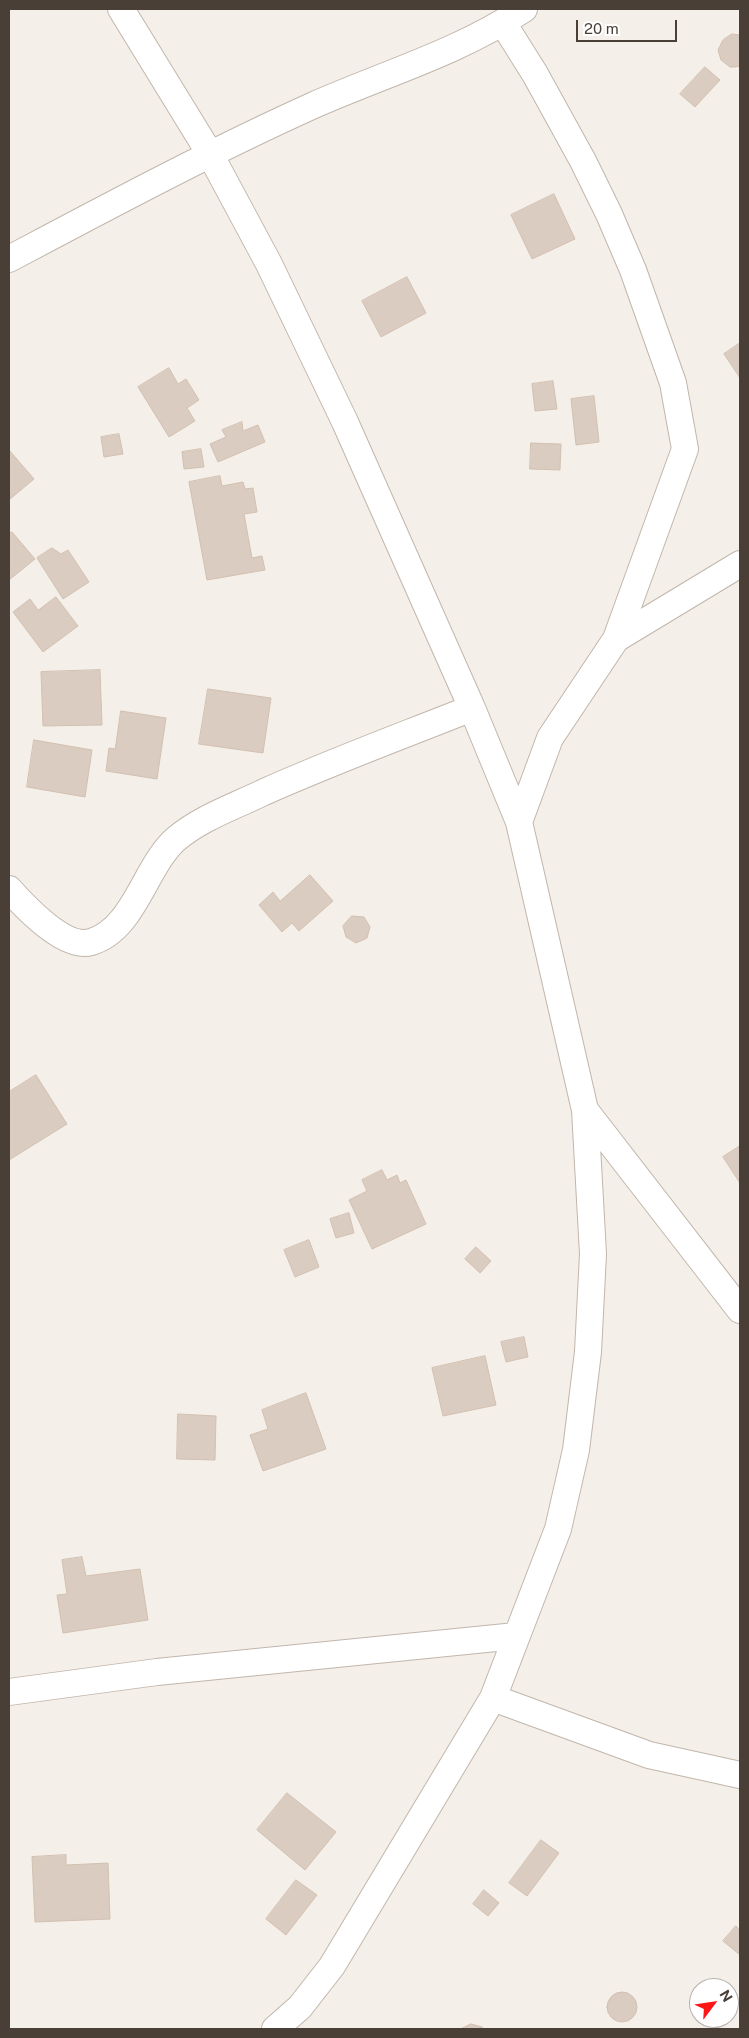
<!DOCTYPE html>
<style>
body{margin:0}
#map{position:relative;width:749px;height:2038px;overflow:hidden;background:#f5efe9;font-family:"Public Sans",sans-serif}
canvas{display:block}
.frame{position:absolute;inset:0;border:10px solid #493f37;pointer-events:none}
.north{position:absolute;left:689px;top:1978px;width:50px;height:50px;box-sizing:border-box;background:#fff;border:1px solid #b6b2af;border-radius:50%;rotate:59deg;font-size:14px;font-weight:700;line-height:20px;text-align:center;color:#493f37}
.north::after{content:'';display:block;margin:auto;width:18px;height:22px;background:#ff1716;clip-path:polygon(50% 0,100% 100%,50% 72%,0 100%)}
.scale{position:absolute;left:576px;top:20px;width:101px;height:22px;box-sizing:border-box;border:2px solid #493f37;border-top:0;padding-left:6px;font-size:15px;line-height:18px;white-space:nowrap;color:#493f37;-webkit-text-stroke:4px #fff;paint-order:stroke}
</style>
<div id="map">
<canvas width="749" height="2038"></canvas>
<div class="frame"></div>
<div class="north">N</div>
<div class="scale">20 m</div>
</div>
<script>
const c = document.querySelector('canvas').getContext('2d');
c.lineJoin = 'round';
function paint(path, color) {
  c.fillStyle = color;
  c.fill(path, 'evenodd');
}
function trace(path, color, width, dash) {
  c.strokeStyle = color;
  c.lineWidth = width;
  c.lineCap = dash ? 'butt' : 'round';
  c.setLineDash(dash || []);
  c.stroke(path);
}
const building = new Path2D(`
 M732,34L740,35V66L735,67H730L721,60L718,50L723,40Z
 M705,67L720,80L695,107L680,94Z
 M554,194L575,239L532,259L511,215Z
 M407,277L426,313L381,337L362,301Z
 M740,343V378L724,354Z
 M169,368L178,384L186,379L199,400L187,408L195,421L169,437L138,387Z
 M553,381L557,409L535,411L532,384Z
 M594,396L599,442L576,445L571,399Z
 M242,422L243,431L258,425L265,442L218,462L210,444L226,437L222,430Z
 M119,434L123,454L104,457L101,437Z
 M531,443L561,444L560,470L530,469Z
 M201,449L204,467L184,469L182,452Z
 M9,450L34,479L9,500Z
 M220,476L222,486L243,482L245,489L253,488L257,512L244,514L252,558L262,556L265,570L207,580L189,482Z
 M12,532L35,559L9,580V534Z
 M52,548L61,554L68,550L89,582L63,599L37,558Z
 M56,597L78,626L43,652L13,612L30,599L38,610Z
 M100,670L102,725L43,726L41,672Z
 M208,689L271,698L263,753L199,744Z
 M121,711L166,718L157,779L106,771L109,748L115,749Z
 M34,740L92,750L85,797L27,787Z
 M310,875L333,901L299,931L292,923L282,932L259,905L273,892L280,901Z
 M352,916L364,917L370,927L367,938L356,943L346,937L343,926Z
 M36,1075L67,1124L9,1160V1092Z
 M740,1146V1183L723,1157Z
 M382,1170L387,1180L397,1175L400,1183L406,1180L426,1224L372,1249L349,1200L367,1191L362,1180Z
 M349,1213L354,1233L336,1238L330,1219Z
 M309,1240L319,1267L295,1277L284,1250Z
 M476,1247L491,1261L480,1273L465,1259Z
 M524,1337L528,1357L506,1362L501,1342Z
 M485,1356L496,1405L443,1416L432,1368Z
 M306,1393L326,1449L263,1471L250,1435L268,1429L262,1410Z
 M178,1414L216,1416L215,1460L177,1459Z
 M82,1557L86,1576L140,1569L148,1620L63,1633L57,1595L67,1594L62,1560Z
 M287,1793L336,1832L305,1870L257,1830Z
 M541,1840L559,1853L527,1896L509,1883Z
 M66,1855V1865L108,1863L110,1919L35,1922L32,1857Z
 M296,1880L317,1895L286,1935L266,1919Z
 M484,1890L499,1903L488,1916L473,1904Z
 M736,1926L740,1930V1955L723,1941Z
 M607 2007a15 15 0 1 1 30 0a15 15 0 1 1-30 0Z
 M471,2024L482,2027L483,2029H461Z`);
const street = new Path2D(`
 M121,9L210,154L269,264L345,422L472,708L519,822L585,1110L593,1254L588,1352L576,1450L558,1529L493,1698L332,1966L300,2007L275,2029
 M503,23L535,74L583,161L609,214L633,270L673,383L685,449L616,639
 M9,259C109,206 210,152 314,105C384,74 460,52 524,9
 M519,822L550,738L616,639L740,564
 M9,889C25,907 65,950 91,942C134,930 145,866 176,839C201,818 233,807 262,793C331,762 402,736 472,708
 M585,1110L740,1310
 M9,1692L157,1672L516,1636
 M493,1698L649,1755L740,1775`);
paint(building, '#daccc0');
trace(building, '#d2c0b0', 1);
trace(street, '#c1b6ab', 28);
trace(street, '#fff', 26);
</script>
